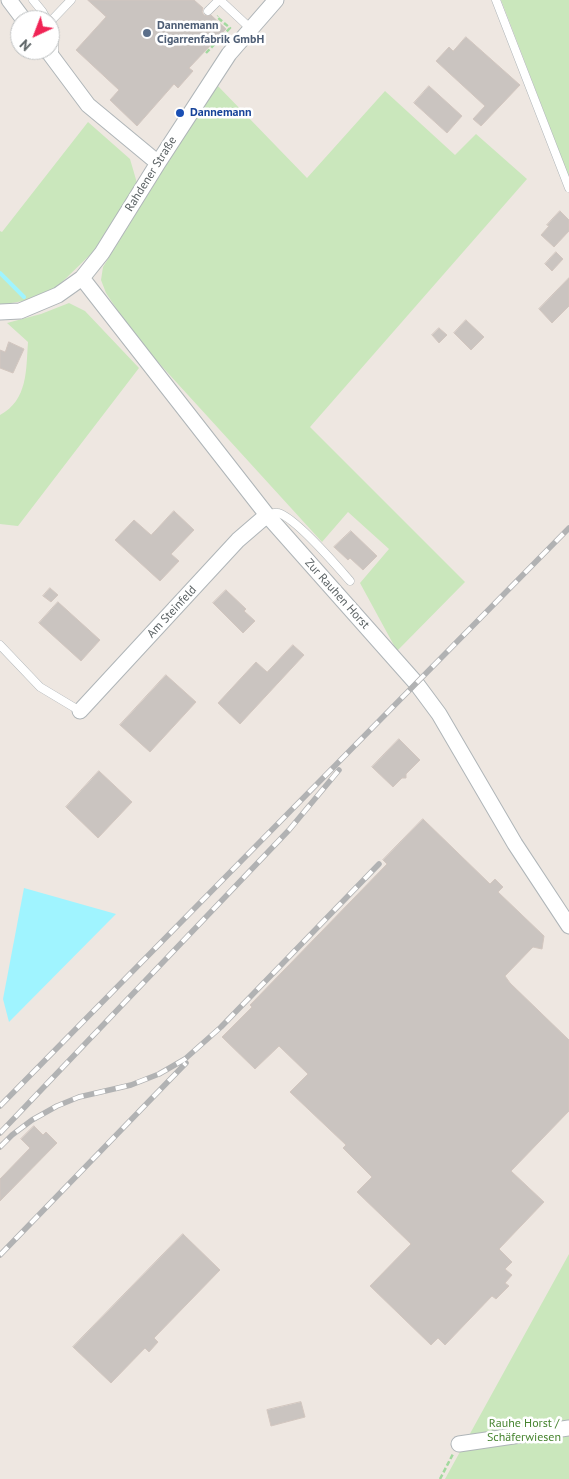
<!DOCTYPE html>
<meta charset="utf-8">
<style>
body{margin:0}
#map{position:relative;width:569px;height:1479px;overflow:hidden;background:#eee7e1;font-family:"PT Sans",sans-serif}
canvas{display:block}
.north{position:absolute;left:10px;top:10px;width:50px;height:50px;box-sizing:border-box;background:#fff;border:1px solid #bdc0c1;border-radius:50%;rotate:223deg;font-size:14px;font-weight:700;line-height:20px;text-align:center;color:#5a6163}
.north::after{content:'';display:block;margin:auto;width:18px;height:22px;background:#f02455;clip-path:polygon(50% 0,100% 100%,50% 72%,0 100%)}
</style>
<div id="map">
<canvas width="569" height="1479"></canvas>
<div class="north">N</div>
</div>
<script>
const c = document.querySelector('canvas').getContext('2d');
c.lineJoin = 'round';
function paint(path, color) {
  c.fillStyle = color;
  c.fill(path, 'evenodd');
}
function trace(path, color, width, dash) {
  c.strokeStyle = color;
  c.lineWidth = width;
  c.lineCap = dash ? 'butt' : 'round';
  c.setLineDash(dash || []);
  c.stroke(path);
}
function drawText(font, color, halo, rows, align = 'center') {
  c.font = font + ' "PT Sans",sans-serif';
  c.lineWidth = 5;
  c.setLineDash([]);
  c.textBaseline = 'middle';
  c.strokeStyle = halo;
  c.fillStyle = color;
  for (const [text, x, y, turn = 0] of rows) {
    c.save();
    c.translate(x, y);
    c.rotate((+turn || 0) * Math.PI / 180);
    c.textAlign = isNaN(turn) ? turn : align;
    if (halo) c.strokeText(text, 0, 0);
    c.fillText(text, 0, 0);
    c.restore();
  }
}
const green = new Path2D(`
 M501,0H569V177L508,18Z
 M216,84L307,178L385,91L455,155L476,134L527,179L310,427L465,582L397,651L360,583L389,549L348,512L322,542L136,338L106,293L101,280L103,267Z
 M88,122L130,159L137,183L93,252L57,287L23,301L0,305V231L2,232Z
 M69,303L85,311L139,368L18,526L0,524V415C28,400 26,370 28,342L7,323L41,314Z
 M569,1254V1479H445Z`);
const water = new Path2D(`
 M24,888L116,914L9,1022L3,999Z`);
const stream = new Path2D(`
 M0,273L24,297`);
const building = new Path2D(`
 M88,0H194L203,8L202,12L204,15L207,16L211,15L226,29L189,68L193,71L178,88L174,84L137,126L110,100L119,90L76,50L106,17Z
 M466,37L520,85L481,126L473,119L485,106L436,61L449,47L453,51Z
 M429,86L462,116L447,133L414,103Z
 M560,211L569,220V231L554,247L541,235L549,226L547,225Z
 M556,252L563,259L552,271L545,264Z
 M569,278V306L552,323L539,309Z
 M466,320L484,337L471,350L454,333Z
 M439,328L447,335L439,343L432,335Z
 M9,342L24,349L13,373L0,368V350L5,352Z
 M174,511L194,530L171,554L179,561L160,581L115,540L134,520L151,535Z
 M351,531L377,556L363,570L350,558L348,560L334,547Z
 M50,588L58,595L51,602L43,596Z
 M226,590L246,609L244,611L255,621L243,633L213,603Z
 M58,602L100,640L81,661L39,623Z
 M293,645L304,655L240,724L218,703L256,662L267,672Z
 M166,675L196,702L150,752L120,725Z
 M399,739L420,760L406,774V778H402L393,787L372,767Z
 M99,771L132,802L98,838L66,807Z
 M423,819L490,884L495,879L503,887L498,892L544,936L542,949L533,947L505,976L510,983L569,1040V1111L511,1171L544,1202L499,1249L512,1262L505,1269L512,1275L505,1283L509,1286L496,1299L492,1296L445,1345L438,1338L431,1345L370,1286L411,1244L357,1192L372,1177L343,1148L346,1145L290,1092L308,1074L279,1046L255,1069L222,1037L252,1007L250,1005L387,864L383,860Z
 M34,1126L43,1135L46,1132L57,1143L0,1201V1179L30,1148L21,1139Z
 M183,1234L220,1270L154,1338L158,1342L149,1352L145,1348L111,1383L73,1347Z
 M301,1402L305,1417L271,1426L267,1410Z`);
const path = new Path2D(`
 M206,53L230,28L217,17L218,16
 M440,1479L453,1454`);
const service = new Path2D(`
 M33,0L42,11L47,20
 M220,0L251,29
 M496,0L569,188
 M208,11L219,0
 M50,22L71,0
 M50,25L54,32V55
 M267,515C270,514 275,512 278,513C295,517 337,566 350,581
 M0,645L40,687L80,711`);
const minor = new Path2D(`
 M9,0L24,20
 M47,50L88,105L158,163
 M82,278L267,515L416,683L439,714L515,844L569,926
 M0,312L20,311L58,295L82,278L102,253L158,163L229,54L276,0
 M80,711L238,540L267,515
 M459,1444L569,1428`);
const rail = new Path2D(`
 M0,1106L569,528
 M0,1133L289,830L339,770
 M0,1147L12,1135L32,1120L57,1106L79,1097L131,1085L159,1074L185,1059L221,1027L379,864
 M0,1255L186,1063`);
const markers = [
 [147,33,5,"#5c6f8a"],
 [180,113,5,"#1a4fb4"]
];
const serviceNames = [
 ["Dannemann",157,26],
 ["Cigarrenfabrik GmbH",157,40]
];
const transitNames = [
 ["Dannemann",190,113]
];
const streetNames = [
 ["Rahdener Straße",151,174,-58],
 ["Zur Rauhen Horst",337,594,48],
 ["Am Steinfeld",172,612,-47]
];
const parkNames = [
 ["Rauhe Horst /",524,1424],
 ["Schäferwiesen",524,1438]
];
paint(green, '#cae7bc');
paint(water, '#a0f4ff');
trace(stream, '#a0f4ff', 4);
paint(building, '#cac4c0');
trace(building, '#d2c6bf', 1);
trace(service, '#afb5b8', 9);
trace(minor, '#afb5b8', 17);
trace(path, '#a2d99f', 2.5, [5, 2.5]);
trace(service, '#fff', 8);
trace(minor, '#fff', 15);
trace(rail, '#b1b2b3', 5.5);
trace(rail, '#fff', 4, [11]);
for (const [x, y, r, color] of markers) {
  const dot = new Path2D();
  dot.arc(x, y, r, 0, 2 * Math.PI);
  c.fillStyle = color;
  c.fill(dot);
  trace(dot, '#fff', 2);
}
drawText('bold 12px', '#4e5e75', '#fff', serviceNames, 'left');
drawText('bold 12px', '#164399', '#fff', transitNames, 'left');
drawText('12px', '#5a6163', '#fff', streetNames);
drawText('12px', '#478430', '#fff', parkNames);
</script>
